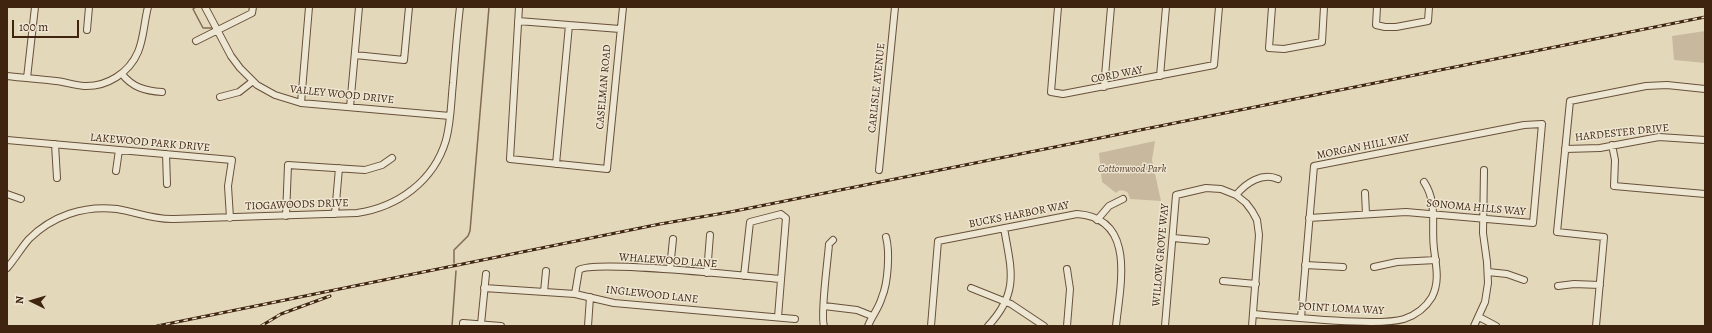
<!DOCTYPE html>
<style>
body{margin:0}
#map{position:relative;width:1712px;height:333px;overflow:hidden;background:#e4d8bb;font-family:Alegreya,serif}
canvas{display:block}
.frame{position:absolute;inset:0;border:8px solid #3f240f;pointer-events:none}
.north{position:absolute;left:12px;top:281px;width:40px;height:40px;-webkit-text-stroke:3px #ede6d3;paint-order:stroke;rotate:275deg;font-size:11px;font-weight:700;line-height:16px;text-align:center;color:#3f240f}
.north::after{content:'';display:block;margin:auto;width:14px;height:18px;background:#3f240f;clip-path:polygon(50% 0,100% 100%,50% 72%,0 100%)}
.scale{position:absolute;left:12px;top:20px;width:67px;height:18px;box-sizing:border-box;border:2px solid #3f240f;border-top:0;padding-left:5px;font-size:12px;line-height:14px;white-space:nowrap;color:#3f240f;-webkit-text-stroke:3px #ede6d3;paint-order:stroke}
</style>
<div id="map">
<canvas width="1712" height="333"></canvas>
<div class="frame"></div>
<div class="north">N</div>
<div class="scale">100 m</div>
</div>
<script>
const c = document.querySelector('canvas').getContext('2d');
c.lineJoin = 'round';
function paint(path, color) {
  c.fillStyle = color;
  c.fill(path, 'evenodd');
}
function trace(path, color, width, dash) {
  c.strokeStyle = color;
  c.lineWidth = width;
  c.lineCap = dash ? 'butt' : 'round';
  c.setLineDash(dash || []);
  c.stroke(path);
}
function drawText(font, color, halo, rows, align = 'center') {
  c.font = font + ' Alegreya,serif';
  c.lineWidth = 3;
  c.setLineDash([]);
  c.textBaseline = 'middle';
  c.strokeStyle = halo;
  c.fillStyle = color;
  for (const [text, x, y, turn = 0] of rows) {
    c.save();
    c.translate(x, y);
    c.rotate((+turn || 0) * Math.PI / 180);
    c.textAlign = isNaN(turn) ? turn : align;
    if (halo) c.strokeText(text, 0, 0);
    c.fillText(text, 0, 0);
    c.restore();
  }
}
const green = new Path2D(`
 M1705,31V63L1674,60L1672,36Z
 M1155,141L1152,160L1161,201L1130,199L1128,193C1124,190 1120,189 1116,193L1102,182L1099,153Z`);
const stream = new Path2D(`
 M196,7L193,9L203,28H214
 M454,263V250L468,236L470,231L489,7
 M452,326L456,271`);
const minor = new Path2D(`
 M205,7L231,56L240,68L257,85L275,95L301,103L450,116
 M519,7L510,159L607,169L623,7
 M1058,7L1051,92L1063,94L1214,65L1219,7
 M1272,7L1269,48L1284,49L1322,42L1324,7
 M1377,7L1376,25L1385,27H1396L1428,21L1429,7
 M518,21L620,29
 M87,30L89,7
 M196,41L252,13L253,7
 M355,55L404,60L409,7
 M122,74C132,87 145,91 162,92
 M7,76C23,78 40,79 56,81C65,82 74,85 84,86C107,87 129,73 138,52C144,38 144,22 148,7
 M1160,76L1166,7
 M27,78L35,7
 M1104,87L1111,7
 M220,97L239,92L253,81
 M301,103L309,7
 M350,107L359,7
 M7,140L232,160L228,186L230,218
 M55,144L57,178
 M1612,145L1615,160L1614,186L1705,194
 M1565,149L1600,148L1659,137L1705,140
 M166,154L167,184
 M556,164L569,25
 M879,170L895,7
 M116,171L119,150
 M1365,193L1366,214
 M7,194L21,199
 M1236,195C1246,183 1262,172 1278,179
 M335,214L339,168
 M286,216L288,165L365,170L382,165L392,158
 M1097,220L1109,206L1123,199
 M1173,238L1206,241
 M1305,265L1343,267
 M1374,267L1397,262L1436,260
 M7,268C15,259 21,248 29,239C52,216 84,205 117,209C136,212 153,220 174,219L357,213C398,207 434,181 446,140C451,122 451,102 453,83C455,58 457,32 460,7
 M670,269L673,239
 M1488,272L1507,274L1524,280
 M707,273L710,235
 M744,276L750,222L781,214L786,218L778,317
 M1223,281L1256,284
 M1558,286L1574,284L1600,285
 M484,288L575,294L614,303L795,319
 M971,288L1011,304L1044,326
 M544,292L546,271
 M575,294L579,270C594,259 752,277 781,279
 M824,306L857,310L872,316
 M1253,314C1292,317 1332,322 1371,322C1382,322 1394,322 1404,319C1416,315 1426,307 1432,297C1440,281 1436,266 1434,249C1431,226 1438,203 1424,182
 M1479,317L1496,326
 M1301,318L1314,166L1524,125L1542,124L1533,223L1406,212L1309,218
 M481,324L486,274
 M463,326V323L501,326
 M588,326L590,297
 M824,326C820,316 828,259 829,244L833,240
 M868,326C872,316 879,308 882,297C888,283 890,252 886,237
 M931,326L938,241L1077,214C1137,218 1120,286 1116,326
 M988,326C1020,292 1011,269 1004,228
 M1067,326L1070,289L1067,269
 M1165,326L1176,195L1206,188L1221,189L1236,195L1246,203L1252,211L1257,220L1259,235L1252,326
 M1474,326L1485,302L1488,283L1487,262L1483,233L1484,170
 M1596,326L1604,237L1557,232L1570,101L1646,86L1667,85L1705,89`);
const rail = new Path2D(`
 M157,326L660,224L730,212L1705,17
 M261,326L281,314L330,296`);
const streetNames = [
 ["CORD WAY",1117,75,-11],
 ["CASELMAN ROAD",604,87,-85],
 ["CARLISLE AVENUE",877,88,-84],
 ["VALLEY WOOD DRIVE",342,95,6],
 ["HARDESTER DRIVE",1622,133,-6],
 ["LAKEWOOD PARK DRIVE",150,143,5],
 ["MORGAN HILL WAY",1363,147,-11],
 ["TIOGAWOODS DRIVE",297,205,-2],
 ["SONOMA HILLS WAY",1476,208,5],
 ["BUCKS HARBOR WAY",1019,215,-11],
 ["WILLOW GROVE WAY",1161,255,-85],
 ["WHALEWOOD LANE",668,261,4],
 ["INGLEWOOD LANE",652,295,6],
 ["POINT LOMA WAY",1341,309,3]
];
const parkNames = [
 ["Cottonwood Park",1132,169]
];
paint(green, '#c8b99e');
trace(stream, '#806b53', 1.5);
trace(minor, '#68513a', 8);
trace(minor, '#ede6d3', 6);
trace(rail, '#3f240f', 3);
trace(rail, '#ede6d3', 1.5, [4.5]);
drawText('11px', '#3f240f', '#ede6d3', streetNames);
drawText('italic 11px', '#614933', '#ede6d3', parkNames);
</script>
